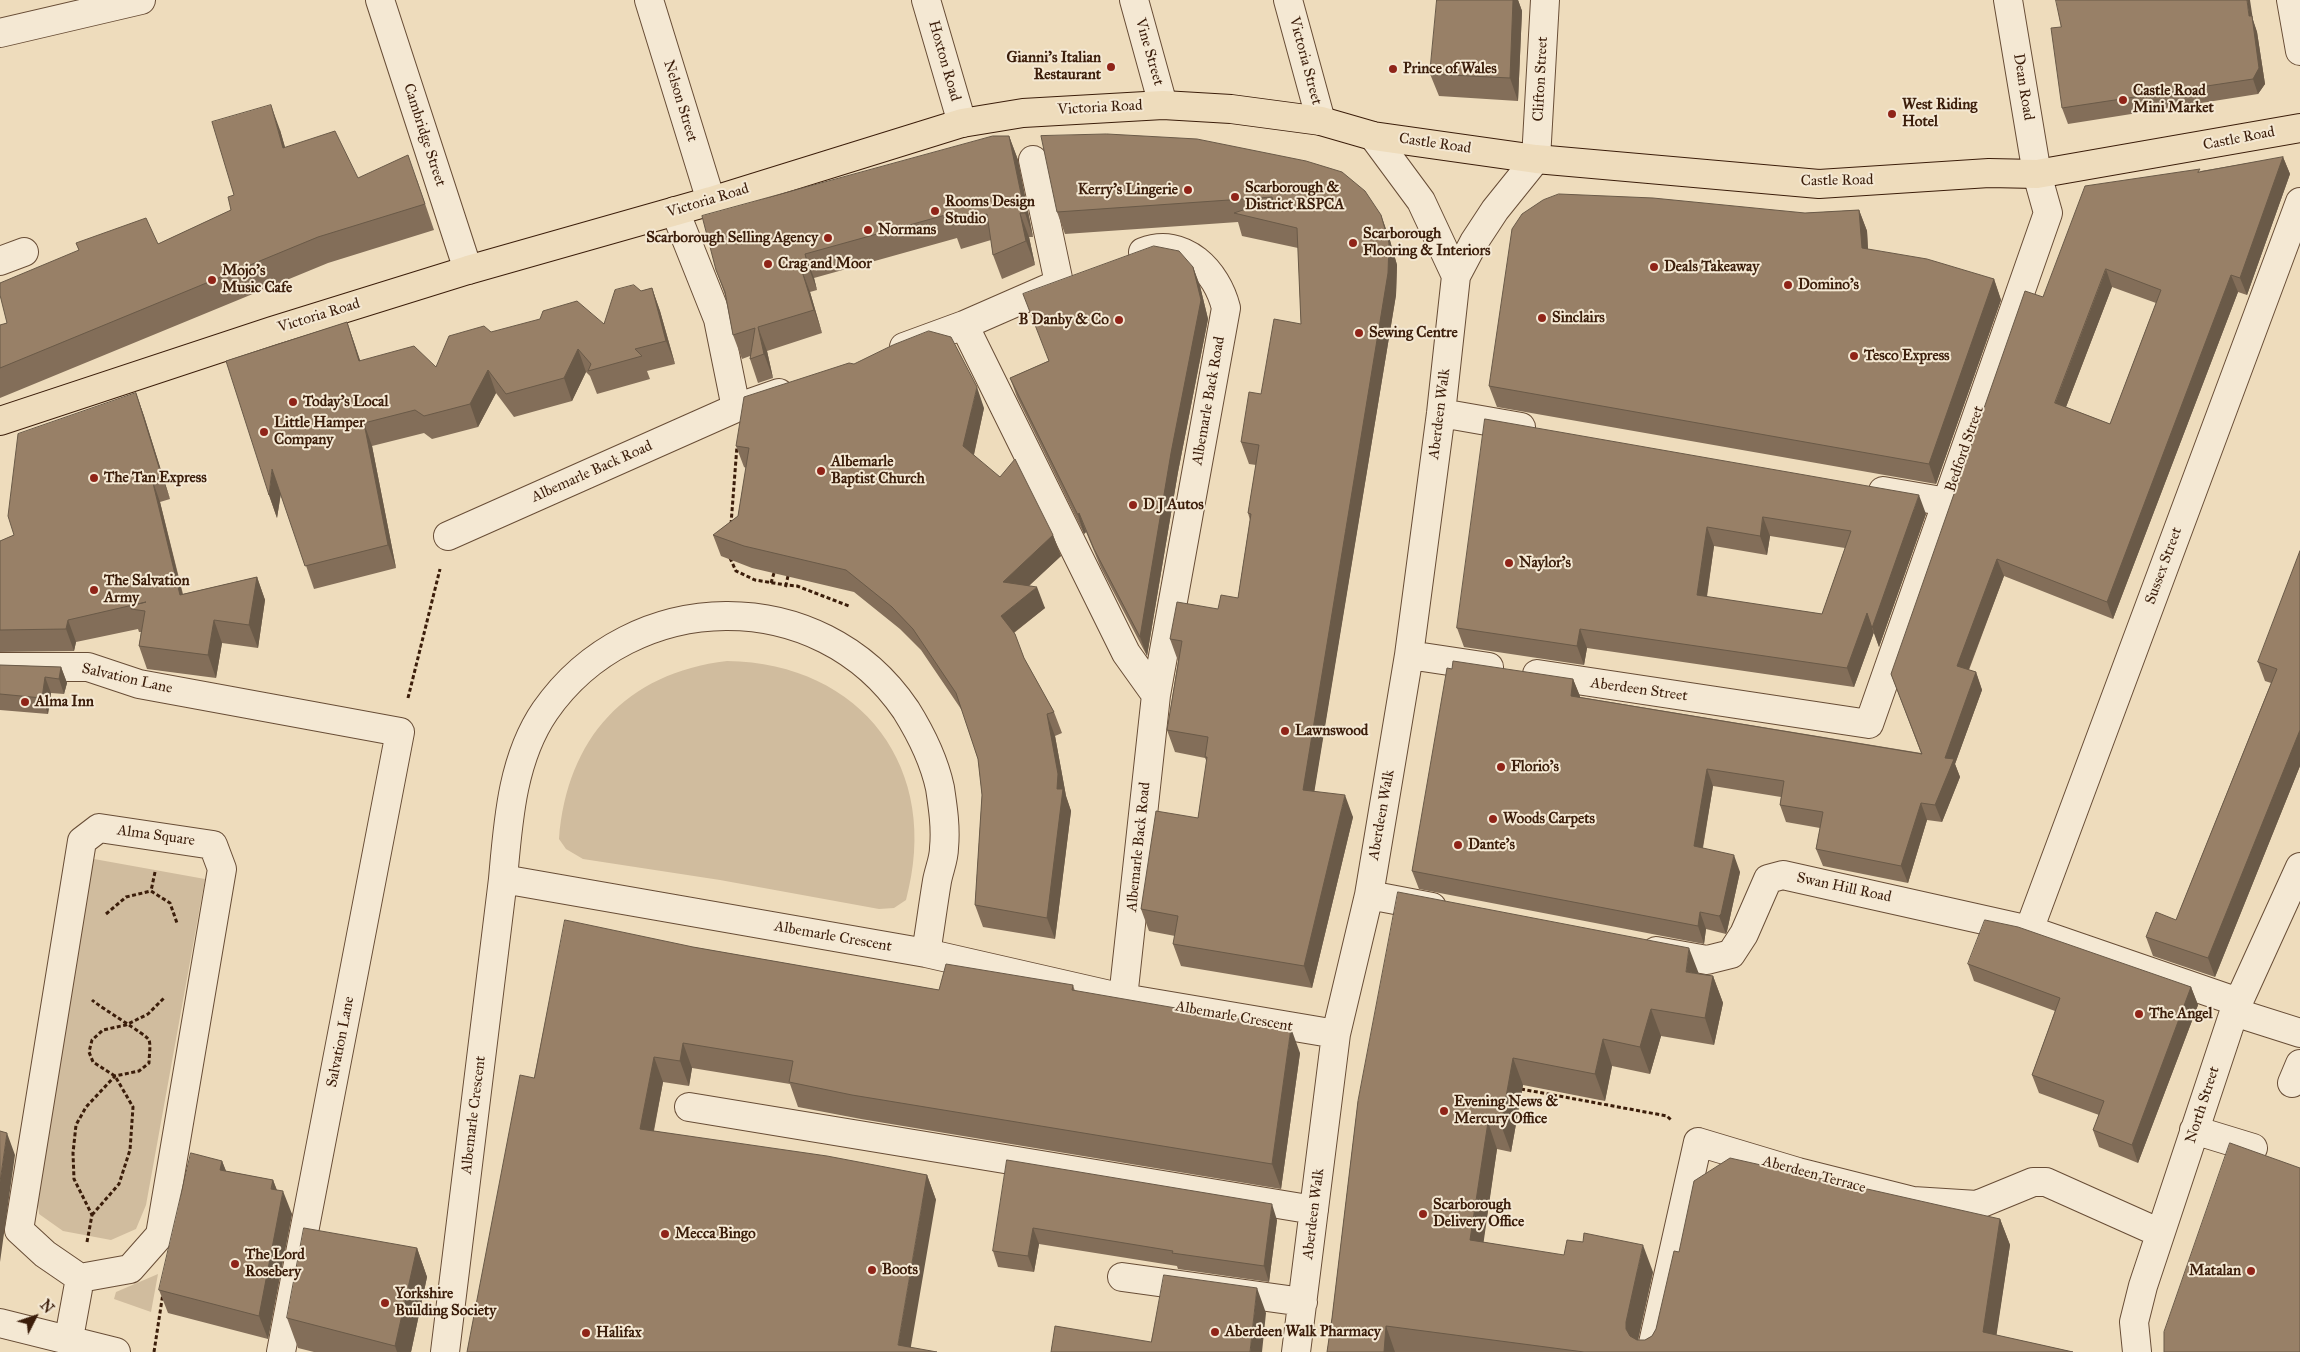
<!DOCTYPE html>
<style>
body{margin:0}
#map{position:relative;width:2300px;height:1352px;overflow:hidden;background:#eedcbc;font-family:"IM FELL Great Primer",serif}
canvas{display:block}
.north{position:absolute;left:10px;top:1292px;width:50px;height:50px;-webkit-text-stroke:4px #f4e8d3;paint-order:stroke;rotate:49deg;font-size:14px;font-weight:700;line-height:20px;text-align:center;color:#3b1d0a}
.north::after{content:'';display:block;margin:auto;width:18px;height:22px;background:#3b1d0a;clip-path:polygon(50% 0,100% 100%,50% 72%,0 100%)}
</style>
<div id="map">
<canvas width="2300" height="1352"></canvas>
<div class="north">N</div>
</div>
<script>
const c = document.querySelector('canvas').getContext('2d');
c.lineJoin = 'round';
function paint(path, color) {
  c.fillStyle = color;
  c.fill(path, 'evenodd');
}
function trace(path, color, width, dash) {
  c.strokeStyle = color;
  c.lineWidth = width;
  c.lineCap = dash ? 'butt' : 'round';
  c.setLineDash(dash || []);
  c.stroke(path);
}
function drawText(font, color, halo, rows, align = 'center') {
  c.font = font + ' "IM FELL Great Primer",serif';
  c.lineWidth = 4;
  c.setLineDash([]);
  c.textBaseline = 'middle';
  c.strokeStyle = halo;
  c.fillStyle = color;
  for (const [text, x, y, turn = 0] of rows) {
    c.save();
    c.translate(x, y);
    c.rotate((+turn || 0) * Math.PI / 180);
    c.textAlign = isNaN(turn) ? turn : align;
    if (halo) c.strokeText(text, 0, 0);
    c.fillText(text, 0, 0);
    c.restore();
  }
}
const green = new Path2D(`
 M727,661C863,663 942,770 906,900L894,908L879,909L720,880L583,859L566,849L559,839C567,738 626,673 727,661Z
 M94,859L205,879L146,1205L136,1229L111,1240L63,1231L39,1214L35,1177Z
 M158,1274L151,1312L114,1299L116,1292Z`);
const path = new Path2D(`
 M731,524L737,446
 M730,558L736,571L755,580L786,585L785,589
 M788,576L786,585L797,586L849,606
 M771,583L774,573
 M408,698L440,569
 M155,872L151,891L170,903L177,923
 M106,914L126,897L151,891
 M1521,1089L1667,1116L1672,1121
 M92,1215L119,1184L130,1150L133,1107L115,1076L93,1062L89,1052L92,1040L103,1030L126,1025L148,1014L164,998
 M87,1242L92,1215L74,1179L73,1153L76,1125L86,1107L115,1076L139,1071L149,1063C149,1056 151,1046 149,1040C147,1035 101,1008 92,1000
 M154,1352L163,1293`);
const minor = new Path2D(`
 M380,0L468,270
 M649,0L711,201
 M926,0L962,123
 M1134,0L1163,105
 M1288,0L1321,121
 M2291,0L2300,51
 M0,33L141,0
 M1373,136L1421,201L1456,276
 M1033,160L1059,283
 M675,211L718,319L736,408
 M0,261L24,252
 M964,325L1126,653L1156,695
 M904,347L964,325L1060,283
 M1441,413L1521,427
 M1883,491L1947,502
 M448,536L736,408L779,393
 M1409,655L1489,667
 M0,667H88L139,684L400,732L281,1352
 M1537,674L1869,724L2048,213L2037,174L2008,0
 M99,828L213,845L222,869L160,1235L130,1269L80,1278L45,1254L19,1230L82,841Z
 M503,879C508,822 512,759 545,711C632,586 820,583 906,710C921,734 934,760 940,788C943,808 946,828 944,848C944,859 939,870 937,881C933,905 930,929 926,953
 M1369,895L1432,907
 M2029,930L2300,202
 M1656,951L1707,960L1731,954L1744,934L1768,879L1783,875L2029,930L2238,1002
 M1123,998L1156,695L1226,308C1217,272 1184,236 1143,252
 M2234,1012L2300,1033
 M2292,1083L2300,1064
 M689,1107L1314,1210
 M2194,1130L2253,1148
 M1122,1277L1303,1302
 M0,1323L116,1352
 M69,1338L80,1278
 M445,1352L503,879L926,953L1123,998L1336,1034
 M1296,1352L1336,1034L1369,895L1409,655L1441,413L1456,276L1474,242L1495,210L1536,159L1545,0
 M1651,1352L1698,1142L1798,1172L1913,1201L1977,1205L2033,1182H2046L2160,1233
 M2137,1352L2134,1322L2143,1286L2234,1012L2300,867`);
const major = new Path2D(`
 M0,421L272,331L468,270L711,201L962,123L1023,113L1163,105L1231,109L1321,121L1373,136L1536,159L1819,184L1989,173L2037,174L2300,128`);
const wall = new Path2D(`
 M1437,0H1518L1522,11L1518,101L1439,96L1430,74Z
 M2253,20L2257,32L2265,84L2258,94L2068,124L2062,108Z
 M280,130L285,148L358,178L417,180L434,230L328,263L0,398V325L7,323L79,250L76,243L158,244L231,210L234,195Z
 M1107,134L1389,237L1397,265L1396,295L1314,791L1353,817L1312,988L1181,966L1173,944L1175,936L1149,931L1141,909L1198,818L1207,762L1205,758L1175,752L1167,730L1178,661L1170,639L1238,598L1250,520L1248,513L1256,465L1249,464L1241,442L1261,394L1301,324L1298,248L1242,236L1238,222L1065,234L1057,212Z
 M1009,136L1018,160L1033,237H1029L1035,265L1002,279L993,255L991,240L961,249L957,238L814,278L817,290L810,292L822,333L767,351L773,378L758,383L750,359V356L742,359L733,335L725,295L716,270Z
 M2283,157L2290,174L2247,295L2238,292L2113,619L2004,576L1969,670L1976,672L1982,690L1955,764L1960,777L1942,822L1927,820L1908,883L1823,866L1816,849L1820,828L1786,822L1780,805L1781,797L1713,786L1703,848L1740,872L1727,931L1726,934L1706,929L1704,944L1419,889L1412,871L1452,669L1573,679L1580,697L1921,753L1891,674L2043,297L2201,171ZM2112,287L2156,303L2110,424L2066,407Z
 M1859,210L1867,231L1868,249L1994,279L2001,300L1936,484L1497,407L1489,386L1805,213Z
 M1193,267L1200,286L1208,319L1178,472L1147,656L1101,568L1086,532L1084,534L1017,397L1010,378L1048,361Z
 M652,288L660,311L675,364L647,371L650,379L597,394L590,376L586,372L572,401L514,417L496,393L478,427L432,439L424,433L372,446L396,568L314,589L281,493L277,518L269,495L347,322L360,361L436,367L491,332L604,324L641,291Z
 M136,393L144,416L170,499L160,502L183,594L257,577L265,600L258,648L222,643L216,678L147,669L139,646L141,632H139L138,629L76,642L74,651L0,652V541L14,535Z
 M984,408L974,455L1053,535L1061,556L1029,586L1045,608L1014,633L1024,658L1054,712L1062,733L1055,736L1066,796L1071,811L1055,939L983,927L975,905L982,795L978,759L963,712L921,650L900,629L854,592L752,568L721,556L713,535L738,516L746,468L744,467L736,446Z
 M1485,419L1926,514L1879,647L1874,632L1854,687L1587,648L1584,665L1464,647L1457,628ZM1770,536L1845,548L1822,614L1707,597L1714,546L1767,555Z
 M2300,551V766L2215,977L2153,956L2146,937L2176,920L2271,683L2265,681L2258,662Z
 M0,665L61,667L67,683L64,694L51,693L48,714L0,710Z
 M693,947L939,990L1073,985L1075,991L1300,1053L1281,1189L861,1119L798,1107L790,1084L692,1068L689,1086L663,1082L654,1131L927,1175L936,1200L467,1352L534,1078Z
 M1968,964L2191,987L2198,1005L2138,1163L2099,1147L2093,1130L2099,1115L2039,1093L2032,1075L2055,1011L1974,981Z
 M1699,974L1713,976L1723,1003L1714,1045L1661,1036L1650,1074L1612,1066L1605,1101L1523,1085L1511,1152L1497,1149L1483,1242L1653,1272L1638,1340H1645L1652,1336L1656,1329L1679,1252L2000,1219L2010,1245L1996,1335L2073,1352H1327L1332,1318L1358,1101Z
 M1007,1160L1277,1220L1269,1282L1178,1269L1177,1266L1039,1244L1034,1272L998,1267L993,1251Z
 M222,1161L226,1171L273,1180L277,1190L292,1214L268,1339L168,1313L159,1290Z
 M417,1248L427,1277L411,1352H314L298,1348L287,1318Z`);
const shadedWall = new Path2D(`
 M1513,0H1518L1522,11L1518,101L1510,78Z
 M2247,0H2250L2253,20L2257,32L2265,84L2258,94L2253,79L2249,16Z
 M271,105L280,130L293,174L283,148Z
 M1009,136L1018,160L1033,237L1025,213Z
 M2283,157L2290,174L2247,295L2240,278Z
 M1859,210L1867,231L1869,269L1862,248Z
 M1020,213L1029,237L1035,265L1026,241Z
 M1381,215L1389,237L1397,265L1396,295L1311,812L1303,790Z
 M805,254L814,278L817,290L808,266Z
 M1193,267L1200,286L1208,319L1178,472L1147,656L1140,637Z
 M801,268L810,292L822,333L814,310Z
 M2106,269L2112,287L2061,420L2055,403Z
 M2231,275L2238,292L2113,619L2107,602Z
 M1994,279L2001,300L1936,484L1929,464Z
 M652,288L660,311L675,364L666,341Z
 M347,322L355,345L368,384L359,361Z
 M758,327L767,351L773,378L764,354Z
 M578,349L586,372L572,401L564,378Z
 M488,370L496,393L478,427L470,404Z
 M977,387L984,408L971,467L963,446Z
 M136,393L144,416L170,499L162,477Z
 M364,423L372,446L396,568L388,545Z
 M272,469L281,492L277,518L269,495Z
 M152,479L160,502L188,617L180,595Z
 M1919,495L1926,514L1879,647L1872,628Z
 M1079,513L1086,532L1084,534L1078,515Z
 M1763,517L1770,536L1767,555L1760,536Z
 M1707,527L1714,546L1704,614L1697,595Z
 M1053,535L1061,556L1010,603L1003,582Z
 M1997,559L2004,576L1963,684L1957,666Z
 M257,577L265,600L258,648L249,625Z
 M1037,587L1045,608L1008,637L1001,616Z
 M1867,613L1874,632L1854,687L1847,668Z
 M68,620L76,642L74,651L66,629Z
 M214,620L222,643L216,678L208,655Z
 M1580,629L1587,648L1584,665L1577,646Z
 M61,667L67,683L64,694L59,679Z
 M1976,672L1982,690L1955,764L1960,777L1942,822L1935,805L1945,758Z
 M45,677L51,693L48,714L42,698Z
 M1573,679L1580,696L1577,713L1571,696Z
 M1047,714L1055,736L1066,796L1071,811L1055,939L1047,918L1057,789Z
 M2300,730V766L2215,977L2208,958Z
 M1707,769L1713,786L1700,863L1694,846Z
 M1345,795L1353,817L1312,988L1304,966Z
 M1921,803L1927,820L1908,883L1901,866Z
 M1734,855L1740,872L1727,931L1726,934L1719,916Z
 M1700,912L1706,929L1704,944L1698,926Z
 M1689,948L1699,974L1686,972Z
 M1713,976L1723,1003L1714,1045L1705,1018Z
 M2191,987L2198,1005L2138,1163L2132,1145Z
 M1651,1009L1661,1036L1650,1074L1640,1047Z
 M1291,1028L1300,1053L1281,1189L1272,1164Z
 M1603,1039L1612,1066L1605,1101L1595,1074Z
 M683,1043L692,1068L689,1086L680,1061Z
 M654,1057L663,1082L649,1154L640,1129Z
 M1513,1058L1523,1085L1511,1152L1501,1125Z
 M1488,1122L1497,1149L1480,1267L1470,1240Z
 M7,1133L15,1155L0,1262V1182Z
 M222,1161L231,1184L220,1170Z
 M927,1175L936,1200L910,1352L898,1345Z
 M273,1180L281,1202L283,1191L292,1214L268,1339L259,1316Z
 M1272,1204L1277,1220L1269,1282L1264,1266Z
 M2000,1219L2010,1245L1994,1352L1983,1332Z
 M1033,1228L1039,1244L1034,1272L1028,1256Z
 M1643,1245L1653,1272L1636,1349L1626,1329V1322Z
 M417,1248L427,1277L411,1352H397L395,1346Z
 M1257,1288L1266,1313L1262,1352H1250Z
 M1386,1326L1395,1352H1384Z`);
const building = new Path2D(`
 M1437,0H1513L1510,78L1430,74Z
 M2056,0H2247L2249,16H2252L2259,68L2253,79L2062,108L2051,28L2061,27Z
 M271,105L283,148L335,131L358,178L408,155L425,204L318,237L0,368V325L7,323L0,295V283L79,250L76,243L146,218L158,244L231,210L228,197L234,195L212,122Z
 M1107,134L1197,139L1306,161L1342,172L1365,191L1381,215L1389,243L1388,273L1303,790L1345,795L1304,966L1173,944L1178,916L1141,909L1156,811L1198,818L1207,757H1205L1208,737L1167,730L1182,641L1170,639L1177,602L1218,609L1221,595L1238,598L1251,514L1248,513L1259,445L1241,442L1249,392L1261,394L1274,319L1301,324L1297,228L1234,213L1273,200L1272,197L1057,212L1041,136Z
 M993,136H1009L1025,213H1020L1026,241L993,255L987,214L952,225L949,214L805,254L808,266L801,268L814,310L758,327L764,354L750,359L755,328L733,335L725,292L716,270L702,216Z
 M2283,157L2240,278L2231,275L2107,602L1997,559L1957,666L1976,672L1945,758L1954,759L1935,805L1921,803L1901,866L1816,849L1823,812L1780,805L1784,781L1707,769L1694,846L1734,855L1721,914L1719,916L1700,912L1698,926L1412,871L1447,668L1452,669L1453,661L1573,679L1571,696L1922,754L1891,674L2025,291L2043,297L2085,186L2200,169L2198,172ZM2106,269L2161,290L2110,424L2055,403Z
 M1559,194L1653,198L1805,213L1859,210L1862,248L1927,259L1994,279L1929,464L1489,386L1512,229L1522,214L1543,200Z
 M1154,246L1179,251L1193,267L1201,300L1171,453L1140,637L1094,549L1079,513L1078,515L1010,378L1049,361L1023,294Z
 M634,285L641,291L652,288L666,341L635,349L642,356L588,371L591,364L578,349L564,378L506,394L488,370L470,404L424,416L415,410L364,423L388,545L305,566L272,469L269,495L226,361L347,322L359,361L414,346L436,367L449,336L484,326L491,332L540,319L543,311L577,301L604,324L615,290Z
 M929,331L951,337L977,387L963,446L1000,477L1015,459L1053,535L1003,582L1037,587L1001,616L1015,634L1024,658L1054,712L1047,714L1058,774L1057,789H1063L1047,918L975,905L982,795L978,759L956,693L913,629L892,607L846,570L744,546L713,535L738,516L749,448L736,446L744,397L849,363L854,364L893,345Z
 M136,393L162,477L152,479L180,595L257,577L249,625L214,620L208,655L139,646L145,611L131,609V606L146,602L68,620L66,629L0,630V541L14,535L8,516L18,434Z
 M1485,419L1919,495L1872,628L1867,613L1847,668L1580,629L1577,646L1457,628ZM1763,517L1851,531L1822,614L1697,595L1707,527L1760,536Z
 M2300,551V730L2208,958L2146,937L2156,912L2176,920L2277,669L2258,662Z
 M0,665L61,667L59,679L45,677L42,698L0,694Z
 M1398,892L1689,948L1686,972L1713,976L1705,1018L1651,1009L1640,1047L1603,1039L1595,1074L1513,1058L1501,1125L1488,1122L1470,1240L1564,1255L1567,1240L1583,1242L1584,1233L1643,1245L1626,1322V1329L1630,1336L1637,1340H1645L1652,1336L1656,1329L1674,1251L1679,1252L1694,1181L1730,1158L2000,1219L1983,1332L2073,1352H1584L1386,1326L1384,1352H1327L1332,1318L1358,1101Z
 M565,920L693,947L939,990L946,964L1073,985L1072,990L1291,1028L1272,1164L852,1095L789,1082L793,1061L683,1043L680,1061L654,1057L640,1129L827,1156L927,1175L898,1345L937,1352H467L520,1075L534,1078Z
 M1985,920L2018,927L2191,987L2132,1145L2093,1130L2104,1101L2032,1075L2060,998L1968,964Z
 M0,1131L7,1133L0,1182Z
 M2230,1143L2300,1168V1352H2164V1332Z
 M191,1153L222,1161L220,1170L273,1180L271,1189L283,1191L259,1316L159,1290Z
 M1007,1160L1272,1204L1264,1266L1172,1253L1173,1251L1033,1228L1028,1256L993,1251Z
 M304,1228L417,1248L395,1346L287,1318Z
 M1164,1275L1257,1288L1250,1352H1051L1055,1326L1151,1342Z`);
const markers = [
 [1111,67,5,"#8f2418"],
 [1393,69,5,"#8f2418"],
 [2123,100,5,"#8f2418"],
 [1892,114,5,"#8f2418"],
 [1188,190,5,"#8f2418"],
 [1235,197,5,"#8f2418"],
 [935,211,5,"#8f2418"],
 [868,230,5,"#8f2418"],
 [828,238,5,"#8f2418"],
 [1353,243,5,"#8f2418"],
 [768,264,5,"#8f2418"],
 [1654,267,5,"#8f2418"],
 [212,280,5,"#8f2418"],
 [1788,285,5,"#8f2418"],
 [1542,318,5,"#8f2418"],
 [1119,320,5,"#8f2418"],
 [1359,333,5,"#8f2418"],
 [1854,356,5,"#8f2418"],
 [293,402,5,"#8f2418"],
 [264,432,5,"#8f2418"],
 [821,471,5,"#8f2418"],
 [94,478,5,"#8f2418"],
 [1133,505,5,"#8f2418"],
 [1509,563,5,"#8f2418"],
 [94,590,5,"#8f2418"],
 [25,702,5,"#8f2418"],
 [1285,731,5,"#8f2418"],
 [1501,767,5,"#8f2418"],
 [1493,819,5,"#8f2418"],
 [1458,845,5,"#8f2418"],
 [2139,1014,5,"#8f2418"],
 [1444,1111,5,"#8f2418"],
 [1423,1214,5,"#8f2418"],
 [665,1234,5,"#8f2418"],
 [235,1264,5,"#8f2418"],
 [872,1270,5,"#8f2418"],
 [2251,1271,5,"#8f2418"],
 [385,1303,5,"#8f2418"],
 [1215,1332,5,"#8f2418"],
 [586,1333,5,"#8f2418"]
];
const streetNames = [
 ["Vine Street",1149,52,74],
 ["Hoxton Road",944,61,74],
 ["Victoria Street",1305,61,75],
 ["Clifton Street",1541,79,-87],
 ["Dean Road",2023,87,81],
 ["Nelson Street",680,101,73],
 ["Victoria Road",1100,108,-3],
 ["Cambridge Street",424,135,72],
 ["Castle Road",2239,139,-11],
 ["Castle Road",1435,144,8],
 ["Castle Road",1837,181,-1],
 ["Victoria Road",708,201,-17],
 ["Victoria Road",319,316,-17],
 ["Albemarle Back Road",1209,401,-80],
 ["Aberdeen Walk",1440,414,-83],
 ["Bedford Street",1965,449,-71],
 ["Albemarle Back Road",592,472,-24],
 ["Sussex Street",2164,566,-70],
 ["Salvation Lane",127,679,13],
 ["Aberdeen Street",1639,690,8],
 ["Aberdeen Walk",1382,815,-80],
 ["Alma Square",156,836,8],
 ["Albemarle Back Road",1139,847,-84],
 ["Swan Hill Road",1844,888,12],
 ["Albemarle Crescent",833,937,10],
 ["Albemarle Crescent",1234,1017,10],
 ["Salvation Lane",341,1042,-79],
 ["North Street",2203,1105,-72],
 ["Albemarle Crescent",474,1115,-83],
 ["Aberdeen Terrace",1814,1175,15],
 ["Aberdeen Walk",1314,1214,-83]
];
const poiNames = [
 ["Gianni's Italian",1101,58,"right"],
 ["Restaurant",1101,75,"right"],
 ["Prince of Wales",1403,69],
 ["Castle Road",2133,91],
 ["Mini Market",2133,108],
 ["West Riding",1902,105],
 ["Hotel",1902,122],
 ["Scarborough &",1245,188],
 ["District RSPCA",1245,205],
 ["Kerry's Lingerie",1178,190,"right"],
 ["Rooms Design",945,202],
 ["Studio",945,219],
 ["Normans",878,230],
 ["Scarborough",1363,234],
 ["Flooring & Interiors",1363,251],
 ["Scarborough Selling Agency",818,238,"right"],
 ["Crag and Moor",778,264],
 ["Deals Takeaway",1664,267],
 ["Mojo's",222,271],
 ["Music Cafe",222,288],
 ["Domino's",1798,285],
 ["Sinclairs",1552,318],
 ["B Danby & Co",1109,320,"right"],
 ["Sewing Centre",1369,333],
 ["Tesco Express",1864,356],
 ["Today's Local",303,402],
 ["Little Hamper",274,423],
 ["Company",274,440],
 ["Albemarle",831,462],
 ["Baptist Church",831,479],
 ["The Tan Express",104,478],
 ["D J Autos",1143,505],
 ["Naylor's",1519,563],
 ["The Salvation",104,581],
 ["Army",104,598],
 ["Alma Inn",35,702],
 ["Lawnswood",1295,731],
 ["Florio's",1511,767],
 ["Woods Carpets",1503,819],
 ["Dante's",1468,845],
 ["The Angel",2149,1014],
 ["Evening News &",1454,1102],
 ["Mercury Office",1454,1119],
 ["Scarborough",1433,1205],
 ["Delivery Office",1433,1222],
 ["Mecca Bingo",675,1234],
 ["The Lord",245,1255],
 ["Rosebery",245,1272],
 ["Boots",882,1270],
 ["Matalan",2241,1271,"right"],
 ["Yorkshire",395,1294],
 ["Building Society",395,1311],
 ["Aberdeen Walk Pharmacy",1225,1332],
 ["Halifax",596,1333]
];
paint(green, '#d0bc9e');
trace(minor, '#684d36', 30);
trace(major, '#3b1d0a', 30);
trace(path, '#3b1d0a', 3, [4, 2.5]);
trace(minor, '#f4e8d3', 28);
trace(major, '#eedcbc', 28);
paint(wall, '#836e59');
paint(shadedWall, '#6a5a48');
paint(building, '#988067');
trace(building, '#6a5a48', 1);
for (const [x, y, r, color] of markers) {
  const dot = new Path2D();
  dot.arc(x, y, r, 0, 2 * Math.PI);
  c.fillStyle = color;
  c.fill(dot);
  trace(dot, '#f4e8d3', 2);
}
drawText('15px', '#3b1d0a', '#f4e8d3', streetNames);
drawText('bold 15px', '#3b1d0a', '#f4e8d3', poiNames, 'left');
</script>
